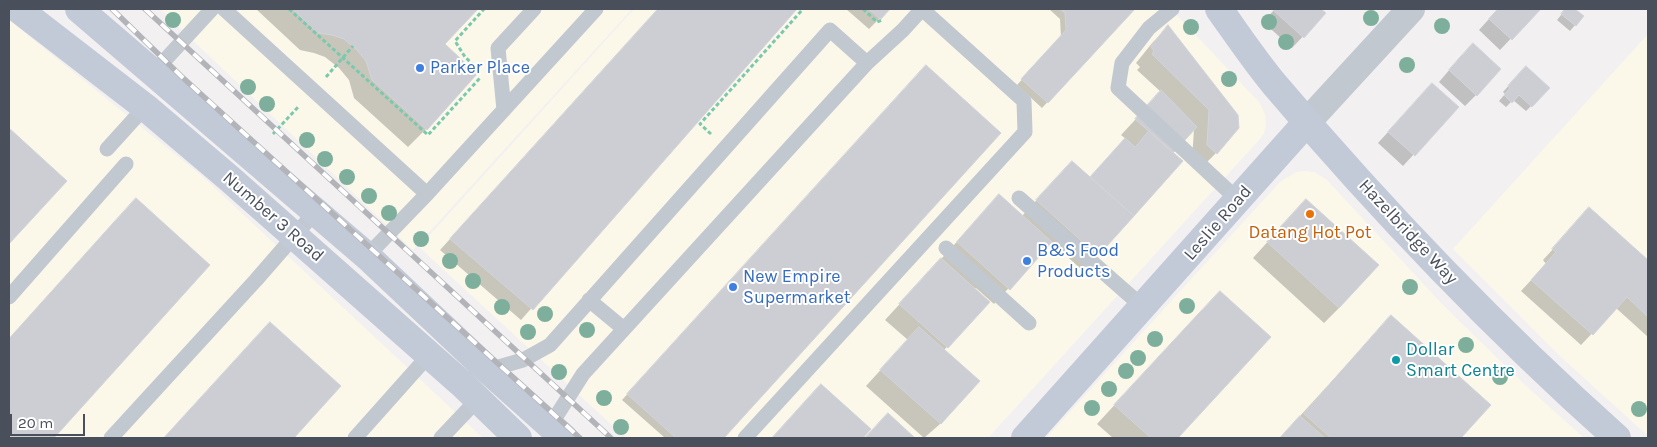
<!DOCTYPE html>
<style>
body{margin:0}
#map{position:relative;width:1657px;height:447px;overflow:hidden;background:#f2f0f0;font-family:Karla,sans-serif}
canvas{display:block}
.frame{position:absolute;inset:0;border:10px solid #49505c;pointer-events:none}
.scale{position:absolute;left:10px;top:414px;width:75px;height:22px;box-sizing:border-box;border:2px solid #49505c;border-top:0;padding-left:6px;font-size:15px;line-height:18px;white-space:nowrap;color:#49505c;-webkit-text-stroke:4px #fff;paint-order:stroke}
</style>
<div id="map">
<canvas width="1657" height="447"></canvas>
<div class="frame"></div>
<div class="scale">20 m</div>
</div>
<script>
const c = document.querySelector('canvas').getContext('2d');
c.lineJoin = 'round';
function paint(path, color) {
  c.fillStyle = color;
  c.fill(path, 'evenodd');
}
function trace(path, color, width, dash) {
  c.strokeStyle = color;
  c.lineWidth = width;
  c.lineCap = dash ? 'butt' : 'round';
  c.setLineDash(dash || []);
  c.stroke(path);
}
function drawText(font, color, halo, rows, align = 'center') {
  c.font = font + ' Karla,sans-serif';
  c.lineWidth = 4;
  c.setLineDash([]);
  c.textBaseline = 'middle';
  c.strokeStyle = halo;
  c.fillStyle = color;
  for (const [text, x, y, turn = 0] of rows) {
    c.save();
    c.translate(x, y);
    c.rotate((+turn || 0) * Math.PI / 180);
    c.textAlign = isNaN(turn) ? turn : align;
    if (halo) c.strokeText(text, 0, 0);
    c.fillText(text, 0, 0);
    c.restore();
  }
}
const commercial = new Path2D(`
 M160,9H632L413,250Z
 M634,9H1171L1259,102L1265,114L1266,125L1264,133L1259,140L988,438H626L419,247Z
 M9,20L202,176L483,438H9Z
 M1648,34V436L1562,358L1453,249Z
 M1306,171L1314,172L1326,179L1442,304L1524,384L1584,438H1046L1280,182L1296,172Z`);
const shadow = new Path2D(`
 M256,9H477L443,44L426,129L408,147L354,98L349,80L339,68L325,57L314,53L300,50Z
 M659,9H796L521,320L440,250Z
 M846,9H889L869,29Z
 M1049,9H1134L1042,108L1017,85L1061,37L1060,19Z
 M1275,9H1319L1324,14L1292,48L1263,22Z
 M1498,9H1539L1500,50L1479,30Z
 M1566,9H1573L1582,17L1570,31L1557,20Z
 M1168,27L1237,116L1216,153L1201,168L1192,160L1194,129L1172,153L1181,161L1082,270L1051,242L994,304L976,288L974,289L988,302L944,350L978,381L940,424L924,438L866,386L908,340L885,320L999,196L1022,216L1072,162L1089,178L1126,139L1121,135L1161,92L1137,70L1140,67L1136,63L1153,42Z
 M1462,55L1476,95L1465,106L1439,82Z
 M921,72L1000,133L722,438H665L622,400Z
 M1520,73L1531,106L1526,111L1513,100L1506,107L1499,101L1505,94L1503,92Z
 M1421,96L1457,107L1403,166L1378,143Z
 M9,130L65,181L9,242Z
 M1590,209L1648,262V337L1616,308L1581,345L1521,291L1546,264L1543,260Z
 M1291,216L1339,308L1324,323L1253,258Z
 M118,218L209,265L52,438H9V339Z
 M1202,310L1269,337L1176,438H1113L1097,424Z
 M1391,316L1489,405L1459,438H1280Z
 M270,323L339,386L292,438H164Z
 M806,401L869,429L861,438H773Z`);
const building = new Path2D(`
 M293,9H478L445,44L477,74L427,130L372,80L366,61L357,50L344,39L332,35L318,33Z
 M658,9H797L533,310L450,239Z
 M869,9H890L881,19Z
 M1060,9H1135L1048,103L1021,79L1066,30L1065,13Z
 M1275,9H1321L1326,13L1304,38L1273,10Z
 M1498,9H1541L1512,40L1489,19Z
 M1565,9H1575L1584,16L1576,26L1561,14Z
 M1168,25L1238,115L1239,128L1217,154L1207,145L1209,110L1152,54L1154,51L1151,47Z
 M1473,43L1501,69L1477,96L1449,70Z
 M926,65L1001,133L724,438H676L627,394Z
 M1526,66L1550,88L1532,107L1519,95L1512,103L1504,95L1510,88L1508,86Z
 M1432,83L1459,107L1415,156L1388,132Z
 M1161,90L1197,127L1173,153L1135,119Z
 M9,128L67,181L9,244Z
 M1149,131L1183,161L1134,216L1090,177L1125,138L1135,147Z
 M1072,161L1134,216L1098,256L1036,200Z
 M999,194L1052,242L1010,290L957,242Z
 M136,198L210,265L54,438H9V339Z
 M1306,199L1379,265L1339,308L1267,242Z
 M1589,207L1648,260V317L1627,297L1593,335L1531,280L1556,252L1552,249Z
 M941,258L990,302L948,348L899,304Z
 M1220,291L1271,337L1178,438H1151L1114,405Z
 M1391,315L1491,405L1461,438H1331L1304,414Z
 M270,322L341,386L294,438H164Z
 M919,327L980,381L941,424L880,370Z
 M821,384L871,429L863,438H772Z
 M888,413L915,438H865Z
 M1300,416L1325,438H1280Z`);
const path = new Path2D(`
 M289,9L428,135L480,78
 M863,9L877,22L882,20
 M479,70L465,57L455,41L484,9
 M326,77L353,46
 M273,134L299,106
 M711,134L700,124L803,9`);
const lane = new Path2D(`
 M224,9L427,194L596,9
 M1172,9L1149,28L1122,63L1118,88L1238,200
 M153,73L212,9
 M504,110L498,48L534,9
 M107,149L145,107
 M1019,198L1143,307
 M946,248L1029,323
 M367,256L427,194
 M9,297L126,164
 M589,300L624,329
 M488,370L523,360L550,345L830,30L867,63
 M550,426L583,374L867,63L903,30L922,9
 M111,438L256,280L316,211
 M355,438L429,355
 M441,438L478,399
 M745,438L1025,132L1024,101L922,9`);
const street = new Path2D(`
 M1307,122L1411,9`);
const secondary = new Path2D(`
 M18,9L145,107L230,179L462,384L518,438
 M79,9L367,256L488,370L564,438
 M1219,9C1237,34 1255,61 1275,85C1381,210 1495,329 1617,438
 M1025,438L1307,122`);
const rail = new Path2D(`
 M112,9L181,76L580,438
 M145,9L611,438`);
const trees = [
 [1371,18],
 [173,20],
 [1269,22],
 [1442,26],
 [1191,27],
 [1286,42],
 [1407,65],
 [1229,79],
 [248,87],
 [267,104],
 [307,140],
 [325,159],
 [347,177],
 [369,196],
 [389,213],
 [421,239],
 [450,261],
 [473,281],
 [1410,287],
 [1187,306],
 [502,307],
 [545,314],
 [587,330],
 [528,332],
 [1155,339],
 [1466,345],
 [1138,358],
 [1126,371],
 [559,372],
 [1500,377],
 [1109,389],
 [604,398],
 [1092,408],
 [1639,409],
 [621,427]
];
const markers = [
 [420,68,5,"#3f7fe0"],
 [1310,214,5,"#e8710a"],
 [1027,261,5,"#3f7fe0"],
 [733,287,5,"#3f7fe0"],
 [1396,360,5,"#0f9aa8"]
];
const shopNames = [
 ["Parker Place",430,68],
 ["B&S Food",1037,251],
 ["Products",1037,272],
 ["New Empire",743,277],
 ["Supermarket",743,298]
];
const streetNames = [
 ["Number 3 Road",273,217,41],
 ["Leslie Road",1218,223,-49],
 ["Hazelbridge Way",1408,232,47]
];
const foodNames = [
 ["Datang Hot Pot",1310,233]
];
const cultureNames = [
 ["Dollar",1406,350],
 ["Smart Centre",1406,371]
];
paint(commercial, '#fbf8ea');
paint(shadow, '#0003');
paint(building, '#cdced4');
trace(building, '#d4d5db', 1);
trace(path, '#7bc8ac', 3, [4, 2.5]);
trace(lane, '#c1c8d0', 15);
trace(street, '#c1c8d0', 28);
trace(secondary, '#c3cad7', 28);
trace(rail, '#b2b4b9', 5.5);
trace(rail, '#fff', 4, [11]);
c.fillStyle = '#7daf9c';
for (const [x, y] of trees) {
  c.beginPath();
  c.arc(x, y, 8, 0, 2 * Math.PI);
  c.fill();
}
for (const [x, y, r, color] of markers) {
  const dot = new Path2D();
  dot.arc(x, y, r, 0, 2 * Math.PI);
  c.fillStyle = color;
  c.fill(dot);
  trace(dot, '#fff', 2);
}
drawText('18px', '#366cbe', '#fff', shopNames, 'left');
drawText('18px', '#49505c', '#fff', streetNames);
drawText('18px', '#c56008', '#fff', foodNames);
drawText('18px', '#0d838f', '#fff', cultureNames, 'left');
</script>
